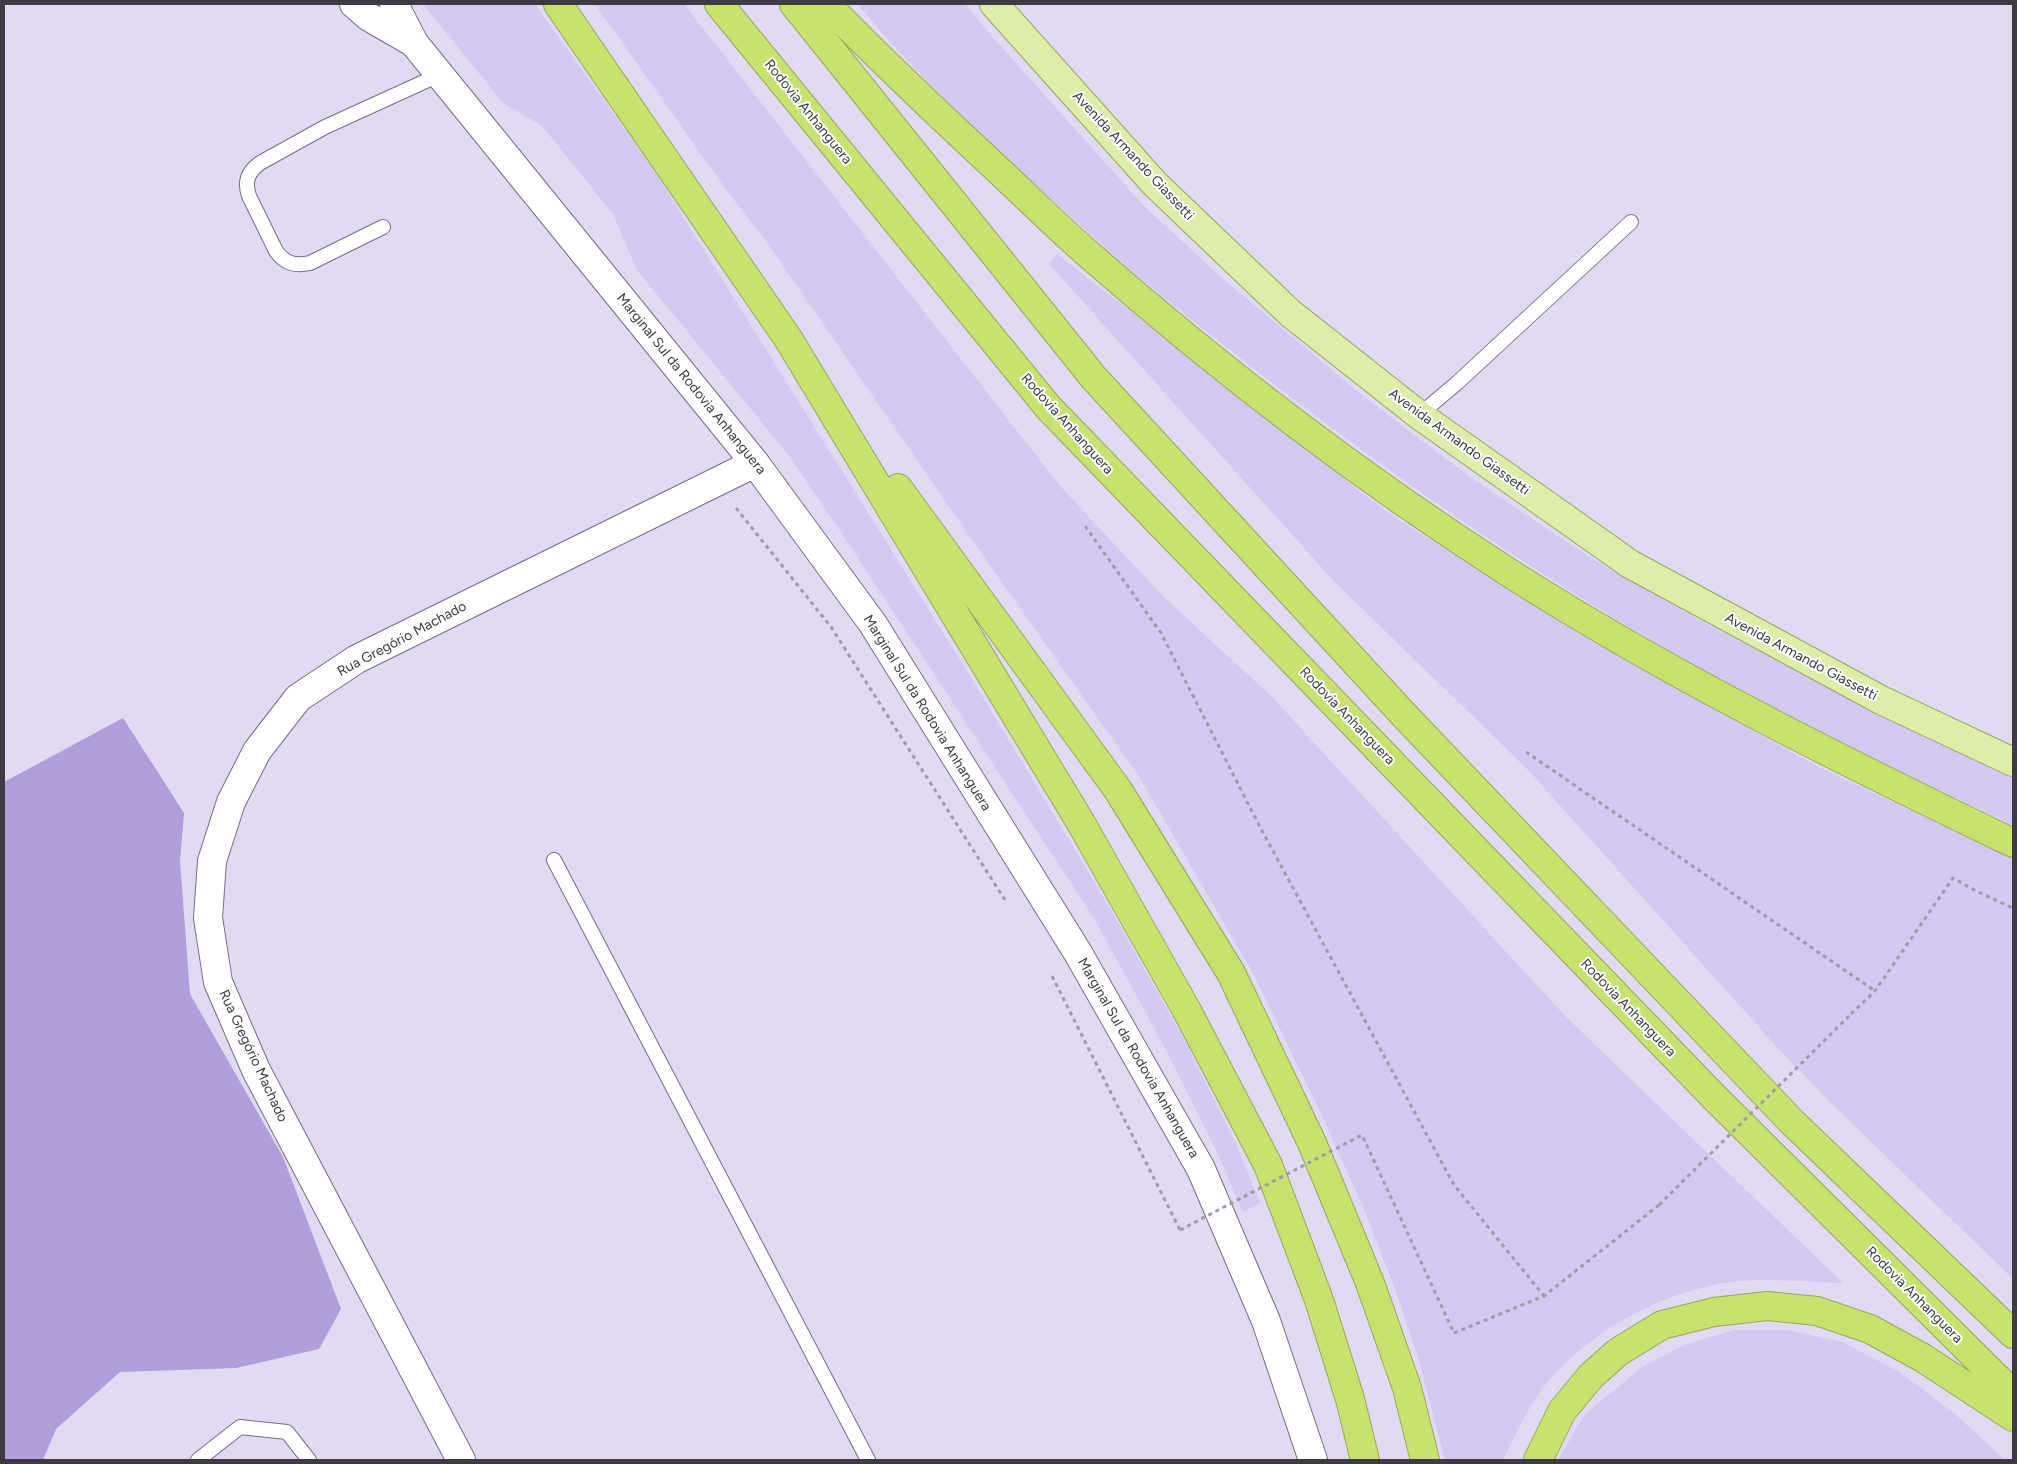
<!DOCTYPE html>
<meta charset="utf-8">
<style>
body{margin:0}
#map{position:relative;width:2017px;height:1464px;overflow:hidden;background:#e1daf2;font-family:Figtree,sans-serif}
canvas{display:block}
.frame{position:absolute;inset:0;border:5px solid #3d3a43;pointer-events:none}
</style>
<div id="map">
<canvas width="2017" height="1464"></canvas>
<div class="frame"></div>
</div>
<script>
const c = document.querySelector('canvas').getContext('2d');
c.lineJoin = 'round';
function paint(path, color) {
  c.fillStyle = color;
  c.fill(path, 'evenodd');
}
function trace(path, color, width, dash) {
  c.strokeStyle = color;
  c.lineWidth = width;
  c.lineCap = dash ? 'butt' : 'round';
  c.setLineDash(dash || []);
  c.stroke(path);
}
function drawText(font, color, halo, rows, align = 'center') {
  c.font = font + ' Figtree,sans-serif';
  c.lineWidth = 4;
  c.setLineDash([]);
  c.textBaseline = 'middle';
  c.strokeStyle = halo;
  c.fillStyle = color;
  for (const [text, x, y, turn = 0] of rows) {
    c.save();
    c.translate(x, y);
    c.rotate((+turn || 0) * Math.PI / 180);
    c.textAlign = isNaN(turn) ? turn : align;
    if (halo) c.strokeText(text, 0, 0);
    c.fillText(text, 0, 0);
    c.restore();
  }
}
const green = new Path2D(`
 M423,4H535L654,170L972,679L1113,913L1185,1041L1234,1139L1260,1203L1243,1212L1215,1148L1165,1048L1095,920L843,535L790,457L637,270L613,214L542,126L503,103Z
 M595,4H684L1060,486L1163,596L1272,697L1566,1017L1843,1283C1802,1282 1758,1276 1718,1284C1654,1297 1594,1330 1551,1378C1530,1402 1517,1432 1503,1460H1445L1419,1361L1398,1297L1367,1216L1322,1116L1254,975L1140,778L977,547L766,241L727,191Z
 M858,4H965L989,33L1143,205L1223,279L1363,396L1470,477L1586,555L1699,620L1852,699L2013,777V825C1890,767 1766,709 1649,639C1492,547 1344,441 1202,328C1130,272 1063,211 997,149C948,102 900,57 858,4Z
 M1057,254L1387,512L1482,573L1586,638L1817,766L2013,859V1279L1828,1100L1775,1045L1530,772L1331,578L1049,264Z
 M1734,1330H1787L1842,1342L1898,1371L1956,1415L2005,1460H1558L1585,1414L1642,1367L1684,1345Z`);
const forest = new Path2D(`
 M123,718L184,813L180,861L190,994L283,1157L341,1309L319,1349L236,1368L120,1372L56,1429L43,1460H4V782Z`);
const path = new Path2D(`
 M736,508L831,627L1005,900
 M1085,526L1161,633L1260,827L1454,1185L1544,1296
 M1526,752L1875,991
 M1052,976L1180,1230
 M1851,1014L1875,991L1953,878L1976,891L2013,908
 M1454,1333L1544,1296L1659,1205`);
const service = new Path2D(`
 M383,227L310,263C295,266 285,264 276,251L249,196C244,181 248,172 260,163L325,127L439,75
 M1419,415L1457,383L1631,222
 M554,860L868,1460
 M198,1460L240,1427L287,1432L309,1460`);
const tertiary = new Path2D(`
 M755,463L873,624L1078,953L1201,1169L1266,1321L1313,1460`);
const secondary = new Path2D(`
 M354,4L369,17L414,43
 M394,4L414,43L755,463L357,659L298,698L257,751L231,802L212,861L208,918L218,982L256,1070L461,1460`);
const primary = new Path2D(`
 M994,4L1155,184L1290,313L1419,415L1630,564L1881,700L2013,762`);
const motorway = new Path2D(`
 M558,4L789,340L1081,823L1186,1009L1268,1165L1319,1300L1350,1399L1365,1460
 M719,4L1048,407L1715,1098L2013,1394
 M794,4L1094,378L1404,715L1792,1122L2013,1334
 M826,4C881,60 938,114 995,167C1026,196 1055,225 1087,253C1219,369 1360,477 1508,572C1669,675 1841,760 2013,843
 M898,488L1118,790L1231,973L1312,1143L1370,1283L1407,1388L1425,1460
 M1538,1460L1562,1411L1591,1376L1618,1352L1662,1325L1714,1312L1767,1306L1817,1311L1870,1329L1923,1358L2013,1417`);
const pathBridge = new Path2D(`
 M1659,1205L1851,1014
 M1180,1230L1362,1135L1454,1333`);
const streetNames = [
 ["Rodovia Anhanguera",808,112,51],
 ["Avenida Armando Giassetti",1133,156,47],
 ["Marginal Sul da Rodovia Anhanguera",691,384,51],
 ["Rodovia Anhanguera",1067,424,48],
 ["Avenida Armando Giassetti",1459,442,36],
 ["Rua Gregório Machado",402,639,-28],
 ["Avenida Armando Giassetti",1801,657,28],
 ["Marginal Sul da Rodovia Anhanguera",927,713,58],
 ["Rodovia Anhanguera",1347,716,46],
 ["Rodovia Anhanguera",1628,1008,46],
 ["Rua Gregório Machado",253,1056,65],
 ["Marginal Sul da Rodovia Anhanguera",1138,1058,60],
 ["Rodovia Anhanguera",1914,1295,45]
];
paint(green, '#d5c9f1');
paint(forest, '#b19edd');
trace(service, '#756f84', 16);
trace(tertiary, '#756f84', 30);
trace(secondary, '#756f84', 30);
trace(primary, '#97a75f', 30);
trace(motorway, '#97a75f', 30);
trace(path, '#a09bad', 3, [4, 4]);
trace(service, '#fff', 14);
trace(tertiary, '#fff', 28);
trace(secondary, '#fff', 28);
trace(primary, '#deeea8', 28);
trace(motorway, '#c8e26e', 28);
trace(pathBridge, '#a09bad', 3, [4, 4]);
drawText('14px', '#3d3a43', '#fff', streetNames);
</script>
